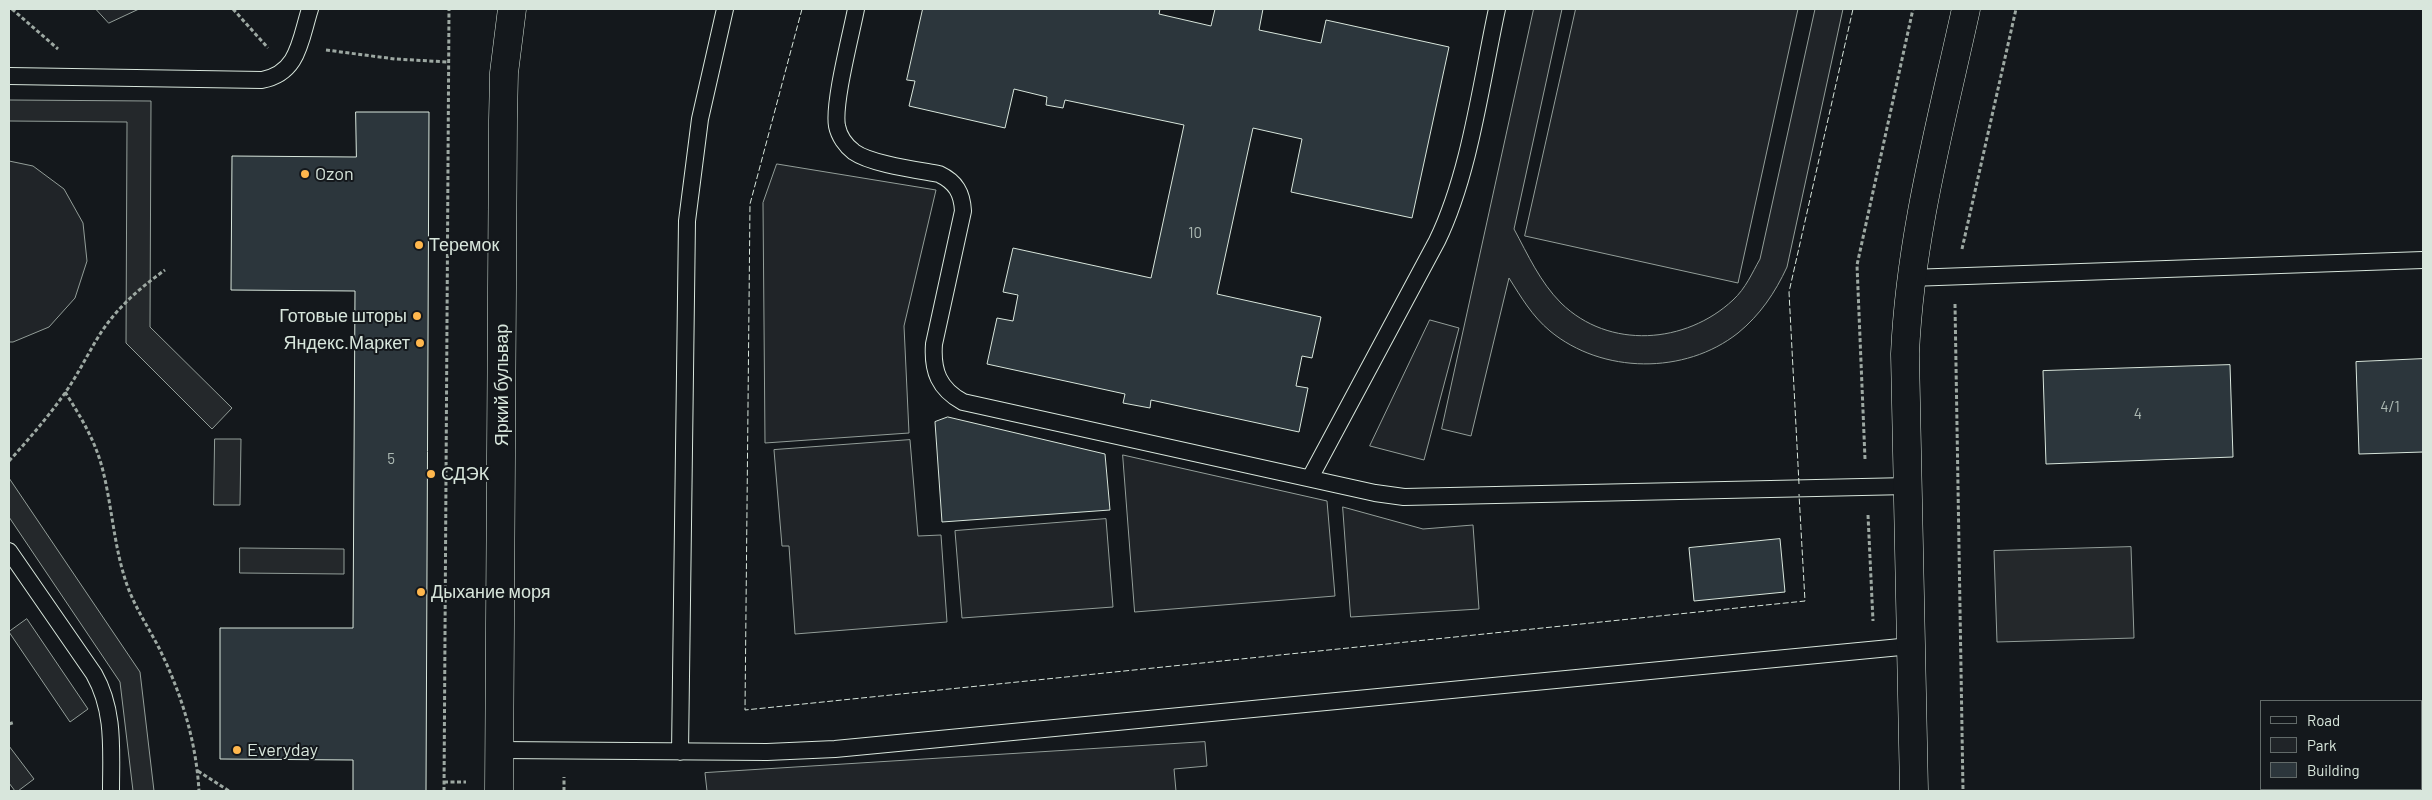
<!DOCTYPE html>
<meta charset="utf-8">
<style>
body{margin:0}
#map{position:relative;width:2432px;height:800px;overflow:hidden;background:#14181c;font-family:Barlow,sans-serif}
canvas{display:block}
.frame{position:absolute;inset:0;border:10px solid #d8e6dc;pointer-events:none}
.legend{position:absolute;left:2260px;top:700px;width:162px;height:90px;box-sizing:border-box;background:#14181c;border:1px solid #626a69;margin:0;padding:6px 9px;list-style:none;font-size:15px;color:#d8e6dc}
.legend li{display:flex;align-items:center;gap:10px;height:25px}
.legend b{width:25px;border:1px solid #626a69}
</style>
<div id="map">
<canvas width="2432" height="800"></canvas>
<div class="frame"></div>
<ul class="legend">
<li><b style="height:6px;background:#14181c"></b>Road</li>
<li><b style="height:14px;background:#202428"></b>Park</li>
<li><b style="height:14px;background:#2c363c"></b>Building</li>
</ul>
</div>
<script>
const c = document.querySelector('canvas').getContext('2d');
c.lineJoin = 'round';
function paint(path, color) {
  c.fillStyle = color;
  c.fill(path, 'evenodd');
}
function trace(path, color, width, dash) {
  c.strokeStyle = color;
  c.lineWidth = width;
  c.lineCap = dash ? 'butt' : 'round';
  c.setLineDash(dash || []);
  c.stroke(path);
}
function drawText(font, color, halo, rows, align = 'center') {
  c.font = font + ' Barlow,sans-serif';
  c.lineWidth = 4;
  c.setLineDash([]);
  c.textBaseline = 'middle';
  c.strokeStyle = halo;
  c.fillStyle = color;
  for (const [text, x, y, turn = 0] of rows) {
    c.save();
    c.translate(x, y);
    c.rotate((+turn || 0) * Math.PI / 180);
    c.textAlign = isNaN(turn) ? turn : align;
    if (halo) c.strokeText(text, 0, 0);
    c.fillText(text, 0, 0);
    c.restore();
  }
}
const green = new Path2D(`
 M96,9H139L109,23Z
 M1534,9H1562L1514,229C1528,255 1540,282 1561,303C1609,350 1686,344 1733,300C1746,288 1752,273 1760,259L1815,9H1843L1787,267C1775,293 1760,315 1738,333C1685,375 1602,374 1550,331C1532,316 1521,297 1509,278L1471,436L1442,429Z
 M1576,9H1798L1738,283L1525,236Z
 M9,161L33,166L64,189L83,223L87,261L75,298L49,327L13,342H9Z
 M777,164L936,190L904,326L909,433L765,443L763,203Z
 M1430,320L1459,328L1424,460L1370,446Z
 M910,440L918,536L941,535L947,622L795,634L789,546H782L774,450Z
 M1123,455L1327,501L1335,596L1135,612Z
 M1343,507L1423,529L1473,525L1479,609L1351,617Z
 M1106,519L1113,607L962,618L955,531Z
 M1205,742L1207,766L1174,769L1176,791H707L705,773Z`);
const parking = new Path2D(`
 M9,100L151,101L150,327L232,408L212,429L126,343L127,122L9,121Z
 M215,439H241L240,505H214Z
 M9,478L140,672L154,791H133L120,682L9,517Z
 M2131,547L2134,638L1997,642L1994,551Z
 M240,548L344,549V574L240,573Z
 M27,619L88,709L70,722L9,632Z
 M9,746L34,779L18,791H15L9,783Z`);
const building = new Path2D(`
 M923,9H1160L1159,14L1211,26L1215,9H1263L1259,30L1321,43L1326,20L1449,47L1412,218L1291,192L1302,139L1253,128L1217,294L1321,317L1312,358L1302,356L1296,386L1308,388L1299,432L1151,400L1150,408L1123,403L1125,394L987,364L997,318L1013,321L1018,295L1003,292L1013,248L1151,278L1184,125L1065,100L1063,108L1046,105L1047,97L1014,89L1005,128L909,106L915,81L907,80Z
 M356,112H429L426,791H353V760L220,759V628H353L355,291L231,290L232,156L356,157Z
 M2423,359V452L2359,454L2356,362Z
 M2230,365L2233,457L2046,464L2043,371Z
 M948,417L1105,454L1110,510L942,522L935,422Z
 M1780,539L1785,592L1694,601L1689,548Z
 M2423,774V791H2394V789H2421V775Z`);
const path = new Path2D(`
 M12,9L58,49
 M233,9L268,48
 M326,50L395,59L448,62
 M1962,249L2016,9
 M1955,304L1963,791
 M65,392C81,417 96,442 103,471C112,507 114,546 126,582C134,606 147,625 158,646C181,692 196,740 199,791
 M1865,459L1857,265L1913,9
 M9,461C29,439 48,417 65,393C79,373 89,351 102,331C119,306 141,287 165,270
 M1868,515L1873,621
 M9,724L15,722
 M198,771L229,791
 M444,782H466
 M444,791L449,9
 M564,791V777`);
const service = new Path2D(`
 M856,9C851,35 833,103 837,126C839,136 846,146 854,152C871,164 917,170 939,174C956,182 962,193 963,211L934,344C932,371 939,389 963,402L1375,493L1404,497L1908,486
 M9,76L262,80C299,73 300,40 310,9
 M1910,278L2423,260
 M1310,478L1437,241C1470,173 1481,83 1497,9
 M9,551L94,674C115,711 111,750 111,791
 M499,750L767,752L835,749L1911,646
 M680,752L687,221L700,119L725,9`);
const minor = new Path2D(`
 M499,791L503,120L504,73L512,9
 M1914,791L1905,354C1910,237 1941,123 1966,9`);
const fence = new Path2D(`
 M802,9L750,204L745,710L1805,601L1799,494
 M1799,484L1789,292L1853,9`);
const markers = [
 [305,174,5,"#ffb74d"],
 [419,245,5,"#ffb74d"],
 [417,316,5,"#ffb74d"],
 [420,343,5,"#ffb74d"],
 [431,474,5,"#ffb74d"],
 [421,592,5,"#ffb74d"],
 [237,750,5,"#ffb74d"]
];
const numberNames = [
 ["10",1195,233],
 ["4/1",2390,407],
 ["4",2138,414],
 ["5",391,459]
];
const poiNames = [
 ["Ozon",315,174],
 ["Теремок",429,245],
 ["Готовые шторы",407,316,"right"],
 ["Яндекс.Маркет",410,343,"right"],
 ["СДЭК",441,474],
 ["Дыхание моря",431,592],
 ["Everyday",247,750]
];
const streetNames = [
 ["Яркий бульвар",502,385,-90]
];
paint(green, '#202428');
trace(green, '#939e99', 1);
paint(parking, '#24282b');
trace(parking, '#939e99', 1);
paint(building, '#2c363c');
trace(building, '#d8e6dc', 1);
trace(service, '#d8e6dc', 18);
trace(minor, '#d8e6dc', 29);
trace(path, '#9da8a2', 3, [4, 2.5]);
trace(service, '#14181c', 16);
trace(minor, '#14181c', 28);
trace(fence, '#d8e6dc', 1, [6, 2.5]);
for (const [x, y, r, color] of markers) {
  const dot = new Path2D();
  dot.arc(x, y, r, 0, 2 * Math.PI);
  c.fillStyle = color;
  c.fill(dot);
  trace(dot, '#14181c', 2);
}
drawText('15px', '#adbab4', null, numberNames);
drawText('18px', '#d8e6dc', '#14181c', poiNames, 'left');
drawText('18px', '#d8e6dc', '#14181c', streetNames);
</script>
